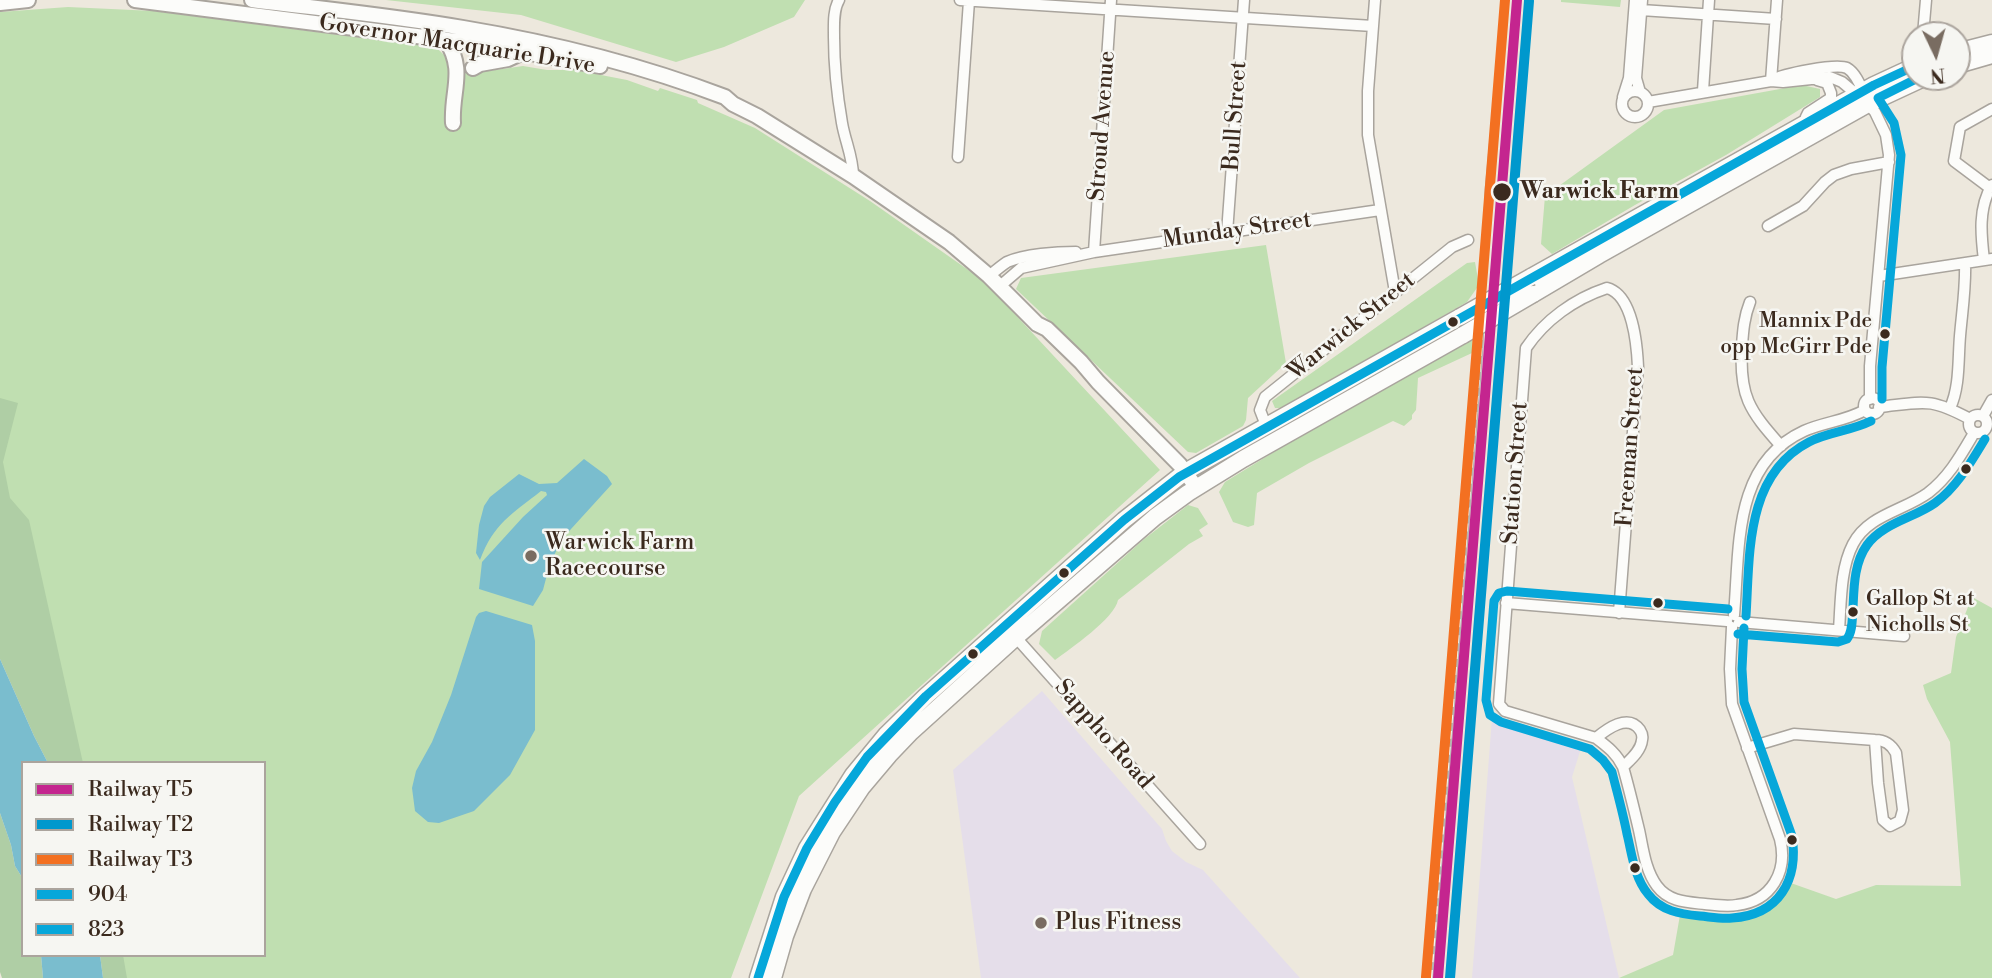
<!DOCTYPE html>
<style>
body{margin:0}
#map{position:relative;width:1992px;height:978px;overflow:hidden;background:#ede8dd;font-family:"Libre Bodoni",serif}
canvas{display:block}
.legend{position:absolute;left:21px;top:761px;width:245px;height:196px;box-sizing:border-box;background:#f6f6f2;border:2px solid #aba49d;margin:0;padding:9px 12px;list-style:none;font-size:21px;color:#3b2a1e}
.legend li{display:flex;align-items:center;gap:14px;height:35px}
.legend b{width:35px;border:2px solid #aba49d}
.north{position:absolute;left:1901px;top:21px;width:70px;height:70px;box-sizing:border-box;background:#f6f6f2;border:2px solid #aba49d;border-radius:50%;rotate:175deg;font-size:19px;font-weight:700;line-height:28px;text-align:center;color:#3b2a1e}
.north::after{content:'';display:block;margin:auto;width:24px;height:32px;background:#796c61;clip-path:polygon(50% 0,100% 100%,50% 72%,0 100%)}
</style>
<div id="map">
<canvas width="1992" height="978"></canvas>
<ul class="legend">
<li><b style="height:9px;background:#c4258f"></b>Railway T5</li>
<li><b style="height:9px;background:#0098cd"></b>Railway T2</li>
<li><b style="height:9px;background:#f37021"></b>Railway T3</li>
<li><b style="height:9px;background:#06a7da"></b>904</li>
<li><b style="height:9px;background:#06a7da"></b>823</li>
</ul>
<div class="north">N</div>
</div>
<script>
const c = document.querySelector('canvas').getContext('2d');
c.lineJoin = 'round';
function paint(path, color) {
  c.fillStyle = color;
  c.fill(path, 'evenodd');
}
function trace(path, color, width, dash) {
  c.strokeStyle = color;
  c.lineWidth = width;
  c.lineCap = dash ? 'butt' : 'round';
  c.setLineDash(dash || []);
  c.stroke(path);
}
function drawText(font, color, halo, rows, align = 'center') {
  c.font = font + ' "Libre Bodoni",serif';
  c.lineWidth = 5;
  c.setLineDash([]);
  c.textBaseline = 'middle';
  c.strokeStyle = halo;
  c.fillStyle = color;
  for (const [text, x, y, turn = 0] of rows) {
    c.save();
    c.translate(x, y);
    c.rotate((+turn || 0) * Math.PI / 180);
    c.textAlign = isNaN(turn) ? turn : align;
    if (halo) c.strokeText(text, 0, 0);
    c.fillText(text, 0, 0);
    c.restore();
  }
}
const built = new Path2D(`
 M1042,691L1162,829L1166,841L1172,851L1186,862L1203,870L1300,978H981L953,770Z
 M1492,718L1582,745L1572,777L1619,978H1472Z`);
const green = new Path2D(`
 M386,0H805L794,17L724,47L676,62L521,15Z
 M1561,0H1621L1620,7L1561,2Z
 M68,7L154,11L432,47L438,49L446,57H448L451,65L481,71L486,68L488,71L523,66L547,70H575L627,80L658,91L660,88L697,100L698,103L755,128L870,201L984,281L1160,470L799,796L731,978H120L114,955H264V763H56L0,643V12Z
 M1802,85L1820,89V97L1726,155L1635,205L1552,254L1541,244L1545,196L1664,110Z
 M1266,245L1286,363L1248,398L1246,420L1243,426L1196,453L1188,452L1016,289L1021,278Z
 M1475,262L1479,285L1467,302L1284,408H1275L1272,401L1467,263Z
 M1473,337L1472,353L1418,378L1416,410L1412,415V419L1404,426L1393,421L1309,463L1257,493L1254,525L1248,527L1233,522L1219,492L1225,482L1295,439Z
 M1188,505L1198,508L1208,524L1199,530L1203,536L1189,544L1118,600C1115,618 1070,649 1055,660L1039,644L1042,631L1143,540Z
 M1972,597L1992,608V978H1619L1673,955L1680,915C1728,920 1758,928 1788,882L1836,899L1876,885L1961,886L1950,742L1927,699L1923,685L1951,673L1956,637Z`);
const forest = new Path2D(`
 M0,398L18,403L3,462L10,498L29,520L83,763H48L34,736L0,659Z
 M0,813L11,845L15,866L23,879V955H41L43,978H2L0,972Z
 M100,955H123L127,978H103Z`);
const water = new Path2D(`
 M584,459L607,476L612,484L561,540L549,567L543,590L533,606L479,589L482,562L523,517L547,495L546,492L541,491C512,514 494,523 480,560L476,553L479,525L484,506L490,497L519,474L539,484L557,483Z
 M486,611L532,625L535,641V730L510,775L474,811L439,823L428,822L415,811L412,788L416,771L432,742L451,695L476,617L479,613Z
 M0,659L34,736L48,763H23V879L15,866L11,845L0,813Z
 M41,955H100L103,978H43Z`);
const minor = new Path2D(`
 M839,0C833,10 834,25 834,37C834,66 837,94 842,123C845,141 853,157 853,176
 M960,0L1373,26
 M1375,0L1368,91V135L1395,292
 M1641,10L1776,19
 M1923,35L1926,0
 M1772,80C1783,74 1836,63 1847,68C1856,73 1861,87 1865,96
 M1771,81L1777,0
 M1622 104a13 13 0 1 1 26 0a13 13 0 1 1-26 0Z
 M1703,91L1709,0
 M1640,92L1636,78L1642,0
 M1623,97L1629,78L1635,0
 M1648,102L1771,81L1783,82L1830,77L1842,82L1868,104L1875,112L1886,135L1889,155L1870,366V399
 M1806,117L1808,113L1831,98V93L1827,83L1817,80
 M958,157L969,1
 M1990,188L1954,161L1960,127L1992,109
 M1768,226L1803,206L1825,182L1834,175L1851,169L1889,162
 M1227,233L1244,0
 M1094,252L1111,0
 M1984,260C1981,235 1978,208 1992,185
 M989,276C995,271 1001,266 1007,262C1025,254 1057,252 1076,252
 M1879,276L1992,259
 M1000,286L1021,268L1094,252L1380,210
 M1750,302C1744,317 1743,331 1742,346C1739,396 1749,410 1781,446
 M1864 406a8 8 0 1 1 16 0a8 8 0 1 1-16 0Z
 M1879,407C1924,402 1929,397 1970,419
 M1950,408C1960,387 1958,359 1960,336C1962,312 1966,287 1965,263
 M1969 424a9 9 0 1 1 18 0a9 9 0 1 1-18 0Z
 M1983,416L1992,400
 M1267,428L1260,410L1265,397L1452,247L1468,240
 M1506,603L1727,621
 M1619,613L1638,367C1637,345 1633,295 1607,288C1574,299 1545,320 1526,348L1499,704L1505,711L1596,738C1608,747 1617,754 1623,767C1629,788 1634,809 1639,830C1643,848 1645,870 1657,886C1669,902 1687,902 1705,904C1715,905 1727,907 1737,905C1772,901 1788,871 1780,839L1732,704L1730,669L1732,627
 M1734,615C1740,548 1732,464 1804,431C1824,422 1846,421 1865,410
 M1739,622L1904,636
 M1839,630C1841,603 1840,569 1853,544C1868,515 1903,511 1928,493C1949,477 1961,455 1974,433
 M1012,633L1200,844
 M1596,738C1607,729 1628,713 1640,730C1642,733 1643,736 1642,740C1641,751 1630,760 1623,767
 M1747,748L1794,734L1875,740C1885,740 1891,744 1896,753L1903,810L1900,821L1890,826L1883,820L1878,783L1875,740`);
const secondary = new Path2D(`
 M135,0L487,45L600,66
 M252,0C323,9 394,16 463,28C553,43 641,65 725,97L733,104L757,116L853,176L949,242L989,276L1037,324L1047,329L1081,362L1098,382L1180,465L1196,487
 M0,3L28,0
 M446,40C466,71 451,91 453,123
 M473,68L480,64L508,59L523,52`);
const trunk = new Path2D(`
 M1957,52L1992,43
 M1957,65L1992,55
 M1531,277L1874,85L1915,66
 M1533,294L1599,255L1868,104L1926,77
 M758,978L784,897L807,848L853,775L886,735L926,696L1124,520L1185,472L1460,317
 M773,978L785,936L803,889L832,832L862,787L889,755L911,732L1016,637L1155,517L1188,493L1243,459L1463,335`);
const rail = new Path2D(`
 M1431,978L1481,349L1487,190L1505,0`);
const trunkBridge = new Path2D(`
 M1460,317L1531,277
 M1463,335L1533,294`);
const bus1 = new Path2D(`
 M758,978L784,897L807,848L835,802L867,757L926,696L1124,520L1179,477L1874,85L1915,66`);
const bus2 = new Path2D(`
 M1882,399V367L1901,155L1894,123L1878,98L1920,77
 M1728,609L1507,591L1499,593L1494,601L1486,700L1490,715L1501,722L1590,749L1603,760L1612,772C1617,792 1623,813 1627,834C1632,854 1634,877 1648,894C1661,911 1680,914 1700,916C1711,917 1721,919 1732,918C1779,915 1799,880 1792,836L1744,702L1742,669L1744,628
 M1746,616C1750,554 1745,475 1809,442C1828,432 1851,431 1871,421
 M1738,634L1838,642L1847,639C1853,631 1852,619 1853,608C1854,587 1854,563 1867,545C1883,523 1914,518 1935,503C1957,487 1971,462 1985,439`);
const rail1 = new Path2D(`
 M1438,978L1517,0`);
const rail2 = new Path2D(`
 M1450,978L1529,1`);
const rail3 = new Path2D(`
 M1426,977L1505,0`);
const markers = [
 [1502,192,10,"#3b2a1e"],
 [1453,322,6,"#3b2a1e"],
 [1885,334,6,"#3b2a1e"],
 [1966,469,6,"#3b2a1e"],
 [531,556,7,"#796c61"],
 [1064,573,6,"#3b2a1e"],
 [1658,603,6,"#3b2a1e"],
 [1853,612,6,"#3b2a1e"],
 [973,654,6,"#3b2a1e"],
 [1792,840,6,"#3b2a1e"],
 [1635,868,6,"#3b2a1e"],
 [1041,923,7,"#796c61"]
];
const busNames = [
 ["Mannix Pde",1872,322],
 ["opp McGirr Pde",1872,348],
 ["Gallop St at",1866,600,"left"],
 ["Nicholls St",1866,626,"left"]
];
const streetNames = [
 ["Governor Macquarie Drive",457,45,9],
 ["Bull Street",1236,116,-86],
 ["Stroud Avenue",1103,126,-86],
 ["Munday Street",1237,231,-8],
 ["Warwick Street",1352,327,-39],
 ["Freeman Street",1631,447,-86],
 ["Station Street",1516,473,-86],
 ["Sappho Road",1103,735,49]
];
const stopNames = [
 ["Warwick Farm",1520,192]
];
const poiNames = [
 ["Warwick Farm",545,543],
 ["Racecourse",545,569],
 ["Plus Fitness",1055,923]
];
paint(built, '#e5deea');
paint(green, '#c0dfb1');
paint(forest, '#afcea5');
paint(water, '#7abdce');
trace(minor, '#a9a49d', 13);
trace(secondary, '#a9a49d', 18);
trace(trunk, '#a9a49d', 19);
trace(minor, '#fcfcfa', 10);
trace(secondary, '#fcfcfa', 14);
trace(trunk, '#fcfcfa', 16);
trace(rail, '#b7b4b1', 5);
trace(rail, '#f6f6f2', 2.5, [8]);
trace(trunkBridge, '#a9a49d', 19, []);
trace(trunkBridge, '#fcfcfa', 16);
trace(bus1, '#06a7da', 9);
trace(bus2, '#06a7da', 9);
trace(rail1, '#c4258f', 10);
trace(rail2, '#0098cd', 10);
trace(rail3, '#f37021', 10);
for (const [x, y, r, color] of markers) {
  const dot = new Path2D();
  dot.arc(x, y, r, 0, 2 * Math.PI);
  c.fillStyle = color;
  c.fill(dot);
  trace(dot, '#f6f6f2', 2.5);
}
drawText('21px', '#3b2a1e', '#f6f6f2', busNames, 'right');
drawText('23px', '#3b2a1e', '#f6f6f2', streetNames);
drawText('bold 23px', '#3b2a1e', '#f6f6f2', stopNames, 'left');
drawText('23px', '#3b2a1e', '#f6f6f2', poiNames, 'left');
</script>
